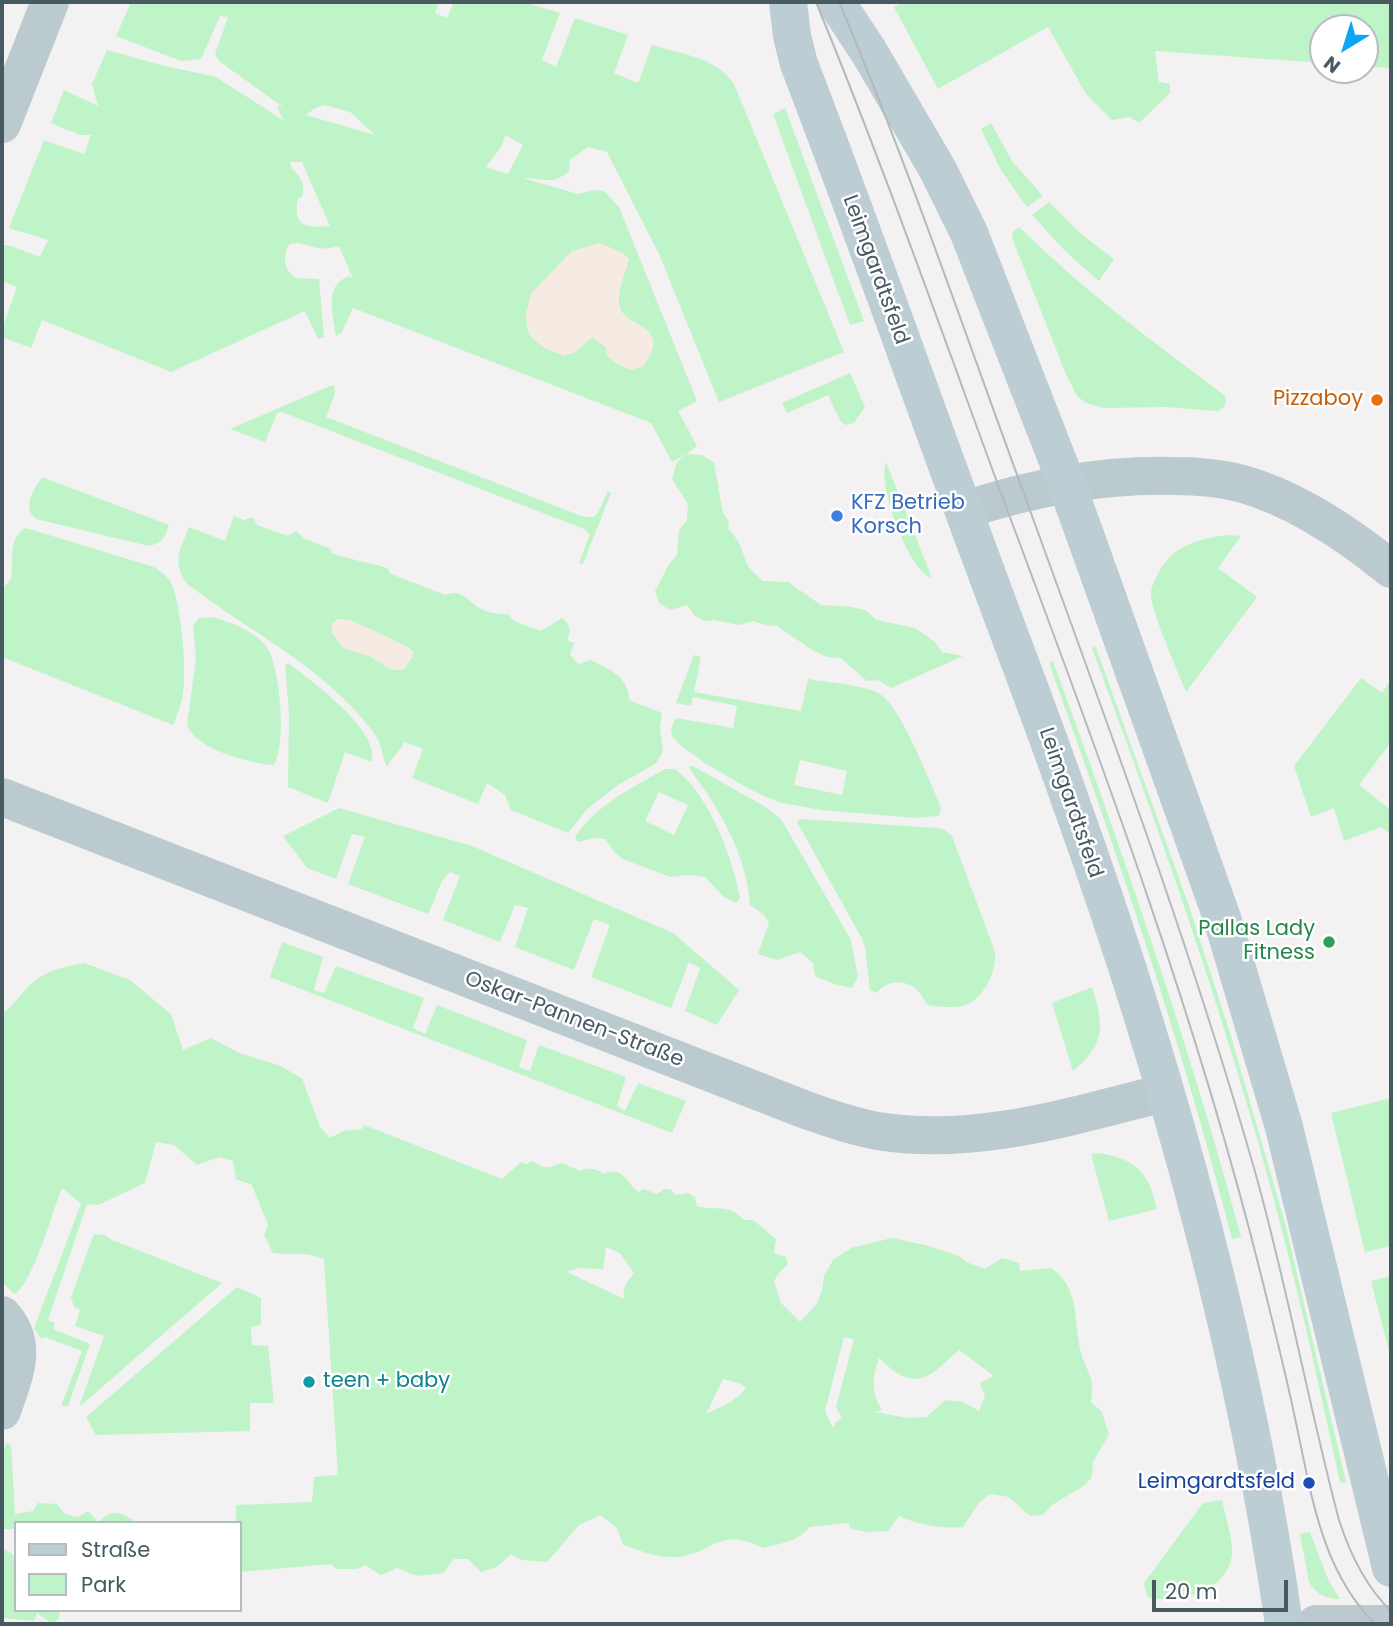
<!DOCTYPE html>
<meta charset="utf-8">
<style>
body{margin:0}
#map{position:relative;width:1393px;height:1626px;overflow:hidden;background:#f4f1f2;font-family:Poppins,sans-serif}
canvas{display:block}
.frame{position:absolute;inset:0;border:4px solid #475a61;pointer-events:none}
.legend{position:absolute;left:14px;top:1521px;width:228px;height:91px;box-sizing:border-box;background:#fff;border:2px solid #b5bdc0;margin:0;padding:9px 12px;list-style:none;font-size:21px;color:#475a61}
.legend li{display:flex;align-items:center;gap:14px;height:35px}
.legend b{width:35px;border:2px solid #b5bdc0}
.north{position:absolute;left:1309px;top:14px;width:70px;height:70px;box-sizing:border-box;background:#fff;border:2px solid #b5bdc0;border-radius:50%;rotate:218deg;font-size:19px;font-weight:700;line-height:28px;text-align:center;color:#475a61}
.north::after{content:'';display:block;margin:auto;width:24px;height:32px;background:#0aa5f5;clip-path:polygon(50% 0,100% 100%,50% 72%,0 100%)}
.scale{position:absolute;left:1152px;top:1580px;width:136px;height:32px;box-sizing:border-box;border:4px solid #475a61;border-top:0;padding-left:9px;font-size:21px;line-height:24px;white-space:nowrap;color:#475a61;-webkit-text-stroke:5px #fff;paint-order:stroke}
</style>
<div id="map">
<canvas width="1393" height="1626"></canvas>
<div class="frame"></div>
<ul class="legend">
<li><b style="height:9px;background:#bccdd4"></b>Straße</li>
<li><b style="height:19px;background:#bef4c7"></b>Park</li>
</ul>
<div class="north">N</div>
<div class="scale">20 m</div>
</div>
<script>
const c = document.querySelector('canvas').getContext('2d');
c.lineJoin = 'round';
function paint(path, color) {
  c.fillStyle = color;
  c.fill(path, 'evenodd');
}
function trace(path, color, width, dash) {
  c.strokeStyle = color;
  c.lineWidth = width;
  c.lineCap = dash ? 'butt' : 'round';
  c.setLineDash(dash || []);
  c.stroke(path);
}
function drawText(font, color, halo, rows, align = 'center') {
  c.font = font + ' Poppins,sans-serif';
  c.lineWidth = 5;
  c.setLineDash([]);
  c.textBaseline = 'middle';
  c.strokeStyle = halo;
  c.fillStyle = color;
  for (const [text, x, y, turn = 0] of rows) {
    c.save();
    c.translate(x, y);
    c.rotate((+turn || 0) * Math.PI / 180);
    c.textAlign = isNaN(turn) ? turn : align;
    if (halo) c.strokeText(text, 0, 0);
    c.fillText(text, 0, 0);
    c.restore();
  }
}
const green = new Path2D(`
 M131,2H439L435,13L447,18L454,2H524L560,13L542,60L556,67L575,18L628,35L614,73L638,83L652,45C681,54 716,57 734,84L844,352L719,402L659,254L607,152L588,147L570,160L569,171C553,186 542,178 523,178L578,194L595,190L604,191L619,207L697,401L678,411L697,446L686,454L702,455L714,463L723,513L729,522L728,529C741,542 741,548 747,564C750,570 758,576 763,581L788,582L821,605L852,607L865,610L877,620L915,628L935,642L942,652L963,656L891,688L878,680L867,681L841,658L827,657L812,650L776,625L768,626L753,621L739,625L714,620L704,621L695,616L687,605L670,610L659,603L655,591L669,564L677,555L679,530L687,521L688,504L672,479L677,462L686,454L672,462L651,423L353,308L342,332L336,336C333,314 323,284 350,276L353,279L339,246C332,248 325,249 317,248C303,245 285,234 285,260C285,268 290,274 296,278L319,279L324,337L318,339L305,311L171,372L42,320L31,348L2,337V329L17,287L2,281V245H8L40,257L48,240L9,228L44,140L84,154L91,135H80L51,123L64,90L98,106L92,84L107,50L165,66L216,77L283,120L277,106L283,107L219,61L215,54L228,17L220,16L201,59L181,61L116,36ZM325,105L350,112L375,135L306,115L315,108ZM505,135L523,145L508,174L486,167L502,146ZM290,162H302L330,226C307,228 292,227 298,199L303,195C304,184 301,176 292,169Z
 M903,2H1391V68L1365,66V28H1323V63L1155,51L1159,82L1170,84V93L1139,123L1130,117L1112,120L1086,94L1048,27L938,89L894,7Z
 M785,108L864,321L850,325L773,114Z
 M991,123L1012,161L1043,196L1027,207L1001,170L981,129Z
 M1049,202L1081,234L1114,259L1099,281L1064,250L1032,215Z
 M1019,227C1082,289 1153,342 1224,395C1229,402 1224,409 1218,411L1164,407L1104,408L1086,403L1077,396L1066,374L1012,238L1013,232Z
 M850,373L865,407L854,423L846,425L841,422L828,395L787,413L782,403Z
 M330,386H334L335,394L326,417L584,517H593L598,513L608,491L611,493L583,564L579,563L590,534L584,529L282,412L277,413L265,442L230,429Z
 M886,462L932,578C908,571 877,484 886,462Z
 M42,477L169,525C165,537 162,543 149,546L36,519C21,507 34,490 42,477Z
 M234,516L244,520L253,517L257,525L288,536L296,531L305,539L331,549L332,553C351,560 368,562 387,568L391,574L445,595C460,589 464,597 475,605C484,612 498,615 508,614L514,621L541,631L562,618C571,625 571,630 567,640L574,643L570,654L578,664L591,660C609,669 629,677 629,700L662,713L660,728L663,751L660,757L655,764L618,785L587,809L568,833L511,810L505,795L487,783L478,804L412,778L423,749L404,742C400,753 392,756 387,767C382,756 382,744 374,733C324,666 249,632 186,583C172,559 180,551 189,527L225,541ZM340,619L350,620L409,648L407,663L403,670L390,669L370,656L343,648L332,632V624Z
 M26,528L154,567C160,571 166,575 170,581C181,600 187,672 183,694C181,705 177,715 173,725L2,657V589L11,579C14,562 7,537 26,528Z
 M1230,535L1241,536L1218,568L1257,597L1186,692C1178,671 1152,614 1151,595C1151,587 1154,581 1158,574C1172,545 1200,538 1230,535Z
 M212,617C230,622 258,632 268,649C280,670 287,745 274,765C251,764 195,749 187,725L196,659L193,626L199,618Z
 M1095,645L1189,906L1230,1033L1285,1223L1346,1482L1340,1483C1320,1389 1299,1294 1274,1200C1224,1013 1159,830 1092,648Z
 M694,655L701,657L694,692L801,711L808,679C829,683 860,684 878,693C900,703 930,783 941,807L940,814L937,816L916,818L821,810L778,802L749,789L705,763L680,745L672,736L671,728L676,718L733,728L737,706L693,697L691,706L676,703ZM800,760L847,771L842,795L794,785Z
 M1053,661C1122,851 1189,1042 1241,1237L1232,1239C1182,1043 1117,853 1049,663Z
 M288,663C309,679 383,732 371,762L345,752L328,803L288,787L289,712L285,666Z
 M1361,678L1382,693L1391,680V742L1359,785L1391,810V835L1381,827L1344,841L1334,808L1311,817L1294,766Z
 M689,766H693L764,806L781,819L851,940L858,977L852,988L834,984L815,976L813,963L800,952L777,960L758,954L769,923L764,915L750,905C748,869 732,833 713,803C706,790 695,779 689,766Z
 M665,769H675C710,796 732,856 740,898L737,903L724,897L705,877L688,875L670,877L623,859L615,853L605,839L595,838L578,842L575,837C596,805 632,788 665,769ZM659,792L688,805L674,835L645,821Z
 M339,808L472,846L673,933L739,990L717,1025L685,1011L700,968L689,962L671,1008L591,977L610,925L594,919L574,970L515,947L528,908L515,905L500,942L443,920L460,876L450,872L442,881L428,914L348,884L365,837L352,834L336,879L307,868L283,836Z
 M800,819L937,828L943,829L952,836L995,952C997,971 983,1002 962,1006C952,1008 938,1007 928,1005C924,1001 922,995 918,991C907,979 886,979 877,993L870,990L865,947L861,937L797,822Z
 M282,942L323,957L314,990L324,993L336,966L424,998L413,1028L425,1034L437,1005L527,1040L519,1067L530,1071L539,1045L626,1077L617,1106L625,1111L638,1083L686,1101L672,1133L270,977Z
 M84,963L130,980L171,1014L183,1050L211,1038L239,1053L278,1065L302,1078L320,1127L330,1138L343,1131L362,1129L364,1125L502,1179L521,1162L526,1164L533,1161C544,1170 550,1168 561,1163L581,1171C589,1166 596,1169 604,1174C624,1165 625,1183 639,1192L644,1189L657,1194L664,1189H670L676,1195L688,1193L695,1197L697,1206C717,1212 727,1202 744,1220H753L776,1239L774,1253L786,1257L788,1264L778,1274L774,1281L781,1303L800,1322L816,1305L822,1291L824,1276L833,1260L851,1248L892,1238L929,1246L959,1256L966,1262L985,1269L1002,1258L1019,1263L1020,1271L1051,1268C1079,1286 1074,1319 1080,1349C1085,1372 1096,1374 1091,1402L1102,1412L1109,1434L1093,1462L1092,1477L1085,1485L1052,1505L1043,1515L1030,1516L1009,1497L990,1494L979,1503L963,1527C941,1529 919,1525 899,1516L888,1531L868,1532L851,1529L848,1523L809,1527C800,1541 779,1544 763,1548C717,1524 710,1558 671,1557C655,1557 638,1550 623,1545L617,1528L600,1515L579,1525L547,1562L522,1560L511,1554L497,1567L481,1572L468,1559H454L443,1573L417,1576L397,1568L381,1575L365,1565L357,1569H336L331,1564L240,1572V1523H236V1505L312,1502L314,1477L338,1475L324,1259C305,1251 292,1256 273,1253L264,1235L268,1225L252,1185L236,1179L233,1161L219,1157L197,1165L174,1145L156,1142L145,1183L98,1205L87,1204L48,1320L55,1323L53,1329L90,1344L68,1406H61L82,1351L45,1337L41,1339L34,1328L81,1204L62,1188C53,1209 32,1287 14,1294L2,1282V1013C13,1007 17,998 25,990C41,972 61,967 84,963ZM606,1247L620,1253L634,1273C627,1282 622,1287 624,1299L567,1272L578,1268L603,1269ZM844,1337L854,1339L836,1407L842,1418L836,1422L833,1428L825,1411ZM959,1350L994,1376L980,1383L985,1397L979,1411L963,1402L945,1400L927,1417L908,1418L875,1412L882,1410C871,1393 872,1377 879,1358C915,1393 926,1380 959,1350ZM723,1379L739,1383L746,1388C737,1401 720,1407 706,1414Z
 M1092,987C1104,1025 1106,1044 1073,1071L1052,1003Z
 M1391,1098V1246L1365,1252L1331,1113Z
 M1099,1153C1137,1159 1149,1174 1157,1209L1109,1221L1091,1154Z
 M94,1234L105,1235L112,1240L222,1283L79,1407L104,1336L75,1326L80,1310L74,1307L71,1297Z
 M1391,1276V1359L1371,1281Z
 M237,1287L261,1298V1325L251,1327L252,1345L268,1346L274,1403H250V1431L96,1435L86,1417Z
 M6,1443L11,1445L15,1514L33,1511L38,1503L57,1504L65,1514L78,1517L88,1511L98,1522C114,1507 121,1513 138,1523H16V1529H2V1456Z
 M1222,1500C1225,1515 1233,1539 1232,1554C1229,1590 1181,1604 1150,1598L1147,1596L1144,1583L1203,1503Z
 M1310,1532L1328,1579L1340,1599C1326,1599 1316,1594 1309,1582L1300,1534Z
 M2,1548L10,1552L16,1558V1610H60L59,1618L53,1624L37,1613L34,1621L2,1618Z`);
const sand = new Path2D(`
 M600,243L623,253L629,259C626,274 616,291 620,307C625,328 675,325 643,366L631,370L615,363L607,355L606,347L592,337L577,351L565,356L544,348L532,338L527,329L526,314L530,298L532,292L572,251Z
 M337,619C351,618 400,642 413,651L412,658L403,670L390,669L370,656L343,648L332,632V624Z`);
const minor = new Path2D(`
 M2,124L50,2
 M964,510C1033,488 1101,474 1174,476C1197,476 1221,478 1243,484C1296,499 1349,535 1391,569
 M2,797L806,1110C829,1118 853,1127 878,1131C974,1147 1072,1116 1164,1093
 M2,1315C30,1345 13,1377 2,1411`);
const tertiary = new Path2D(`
 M1316,1624H1391`);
const secondary = new Path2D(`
 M788,2L792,36L799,64C862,227 920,393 981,558C1010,637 1041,717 1069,797C1164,1061 1244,1347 1284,1624
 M836,2L869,52L938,170L969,233L1066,482L1189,825L1222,918L1284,1127L1391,1568`);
const tram = new Path2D(`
 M816,2C885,170 945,341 1008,512C1102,763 1196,1015 1261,1275C1273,1323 1285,1370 1295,1418C1311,1491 1320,1569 1375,1624
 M839,2C907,162 963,328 1023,491C1104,715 1188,938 1254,1168C1287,1284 1308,1403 1339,1520C1350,1554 1365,1586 1391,1611`);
const markers = [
 [1377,400,7,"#e8710a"],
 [837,516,7,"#3f7fe0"],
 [1329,942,7,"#2e9e5b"],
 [309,1382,7,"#0f9aa8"],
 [1309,1483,7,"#1a4fb4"]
];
const streetNames = [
 ["Leimgardtsfeld",875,270,70],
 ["Leimgardtsfeld",1070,803,71],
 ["Oskar-Pannen-Straße",574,1020,21]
];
const foodNames = [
 ["Pizzaboy",1363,400]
];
const shopNames = [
 ["KFZ Betrieb",851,504],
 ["Korsch",851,528]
];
const leisureNames = [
 ["Pallas Lady",1315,930],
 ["Fitness",1315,954]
];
const cultureNames = [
 ["teen + baby",323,1382]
];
const transitNames = [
 ["Leimgardtsfeld",1295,1483]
];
paint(green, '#bef4c7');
paint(sand, '#f5ebe2');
trace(minor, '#bbcacf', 38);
trace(tertiary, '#bbcacf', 38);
trace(secondary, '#bccdd4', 38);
trace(tram, '#b3b9bc', 2);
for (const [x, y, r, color] of markers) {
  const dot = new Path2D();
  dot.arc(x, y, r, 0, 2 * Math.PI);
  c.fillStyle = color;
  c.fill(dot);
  trace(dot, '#fff', 2.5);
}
drawText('21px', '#475a61', '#fff', streetNames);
drawText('21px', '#c56008', '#fff', foodNames, 'right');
drawText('21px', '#366cbe', '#fff', shopNames, 'left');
drawText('21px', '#27864d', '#fff', leisureNames, 'right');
drawText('21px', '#0d838f', '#fff', cultureNames, 'left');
drawText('21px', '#164399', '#fff', transitNames, 'right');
</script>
